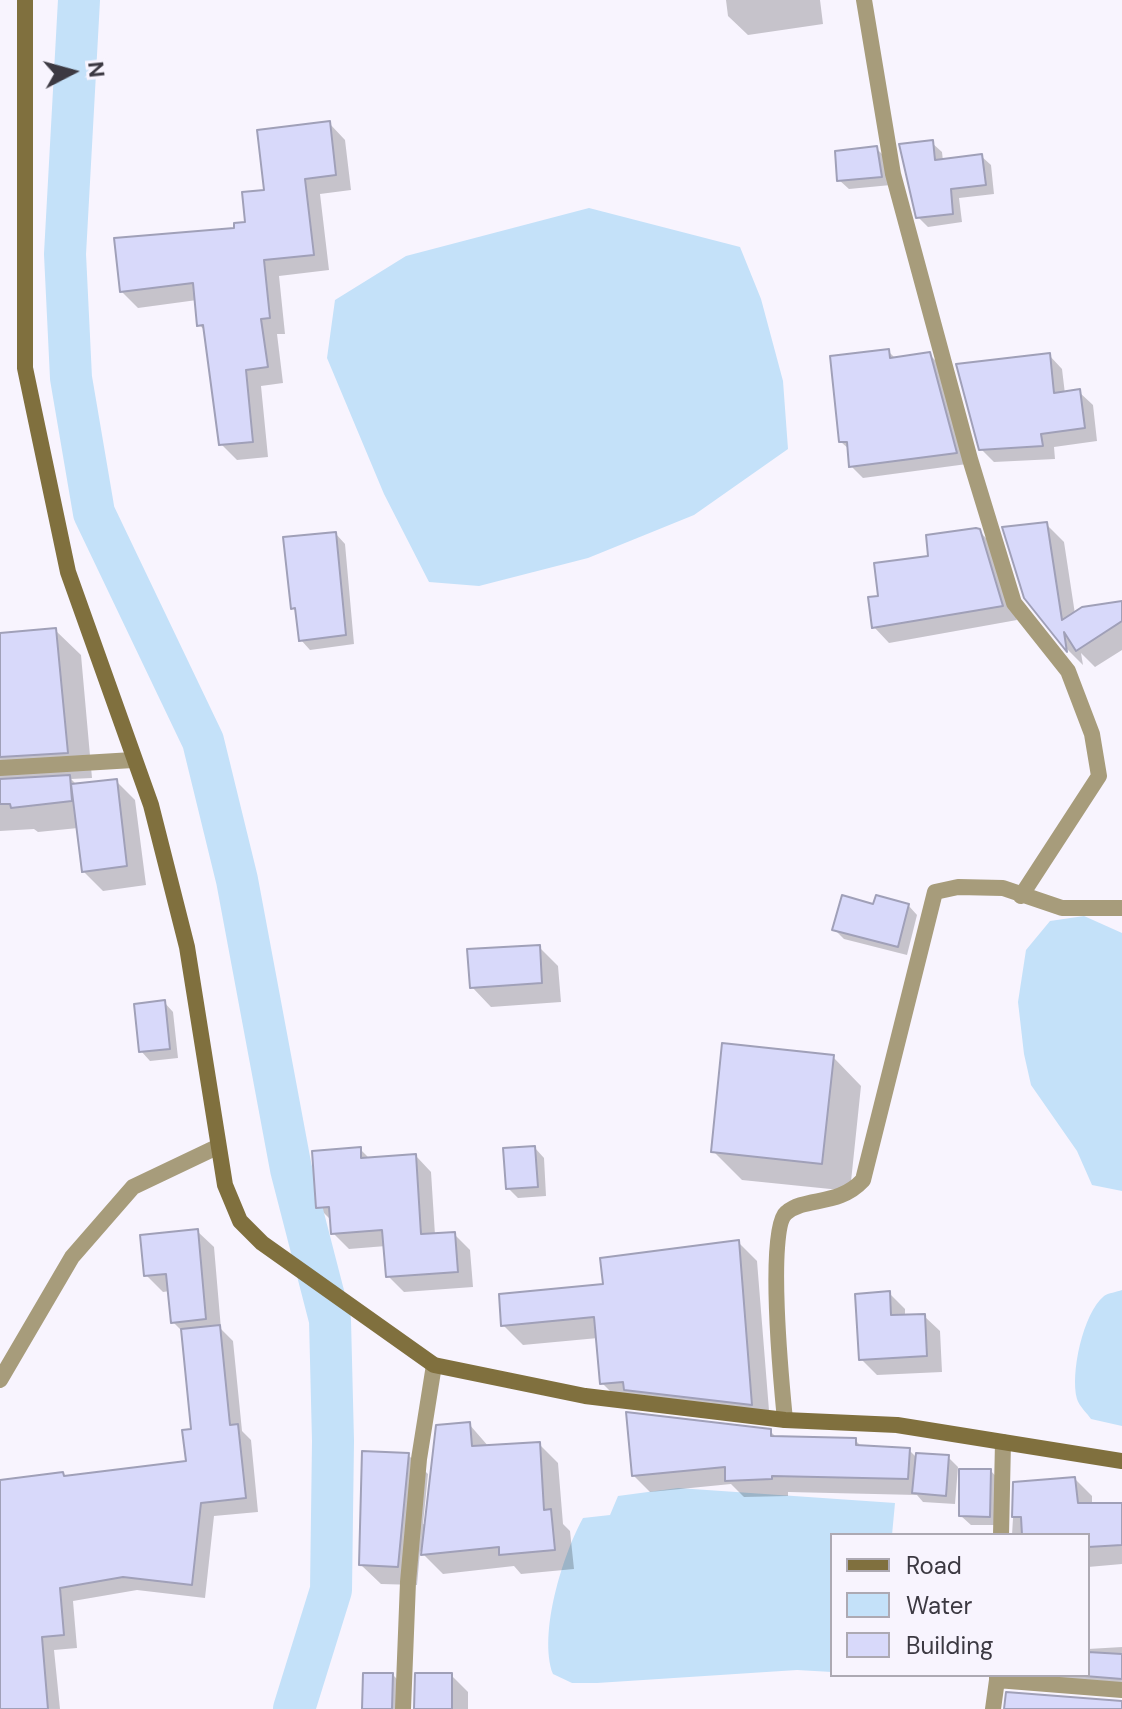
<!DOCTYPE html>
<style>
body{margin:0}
#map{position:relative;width:1122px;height:1709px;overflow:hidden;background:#f8f4fe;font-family:"DM Sans",sans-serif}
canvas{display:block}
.legend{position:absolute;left:830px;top:1533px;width:260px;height:144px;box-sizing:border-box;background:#f8f4fe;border:2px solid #ada9b3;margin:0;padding:10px 14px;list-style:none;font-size:24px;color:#3c3942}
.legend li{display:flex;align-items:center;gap:16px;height:40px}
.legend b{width:40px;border:2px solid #ada9b3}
.north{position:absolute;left:32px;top:32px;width:80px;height:80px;-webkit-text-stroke:6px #f8f4fe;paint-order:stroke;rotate:84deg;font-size:22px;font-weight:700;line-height:32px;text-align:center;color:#3c3942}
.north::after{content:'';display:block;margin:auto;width:28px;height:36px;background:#3c3942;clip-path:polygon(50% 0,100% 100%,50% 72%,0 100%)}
</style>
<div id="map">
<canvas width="1122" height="1709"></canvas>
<ul class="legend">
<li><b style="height:10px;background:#80703e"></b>Road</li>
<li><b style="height:22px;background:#c4e1f9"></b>Water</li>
<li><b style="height:22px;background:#d8d9fa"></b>Building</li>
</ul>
<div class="north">N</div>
</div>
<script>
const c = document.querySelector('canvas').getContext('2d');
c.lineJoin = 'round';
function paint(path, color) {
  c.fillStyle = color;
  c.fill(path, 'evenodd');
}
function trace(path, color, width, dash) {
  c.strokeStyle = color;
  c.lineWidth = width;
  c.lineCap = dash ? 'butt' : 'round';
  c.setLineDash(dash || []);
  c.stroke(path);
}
const water = new Path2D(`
 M589,208L740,247L761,299L783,381L788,449L694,515L588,558L479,586L429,582L384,494L327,358L335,300L406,256Z
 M1084,916L1122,933V1191L1092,1185L1077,1151L1031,1085L1024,1054L1018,1002L1026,950L1050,921Z
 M1122,1290V1426L1091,1419C1087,1413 1079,1406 1077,1399C1070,1374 1083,1313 1104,1296C1108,1293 1117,1292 1122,1290Z
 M678,1488L895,1503L892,1535H832V1672L797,1670L597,1683H572L553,1674C538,1634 563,1554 583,1518L610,1515L618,1496Z`);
const shadow = new Path2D(`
 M726,0H820L823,24L748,35L728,16Z
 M329,123L345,140L351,190L320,194L329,270L279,276L285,334H277L283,383L261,386L268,457L237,460L221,444L206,331L199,325L197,300L138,308L122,292L248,223L266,192Z
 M932,143L942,152L943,161L981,156L991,165L994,194L959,198L962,222L928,227L918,217Z
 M876,148L886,158L891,185L849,189L839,180Z
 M888,351L896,359L929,354L941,366L967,464L863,478L851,466L850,450L841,442Z
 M1049,355L1062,369L1065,394L1079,392L1093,405L1097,441L1054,447L1055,459L994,462L981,449Z
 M1046,524L1064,542L1075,614L1122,603V650L1095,667L1081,653L1083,665L1068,650L1026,597Z
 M979,531L995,547L1017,620L889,643L874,627L880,598L931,557Z
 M336,534L345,544L354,644L310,650L301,640L298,613L293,608Z
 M55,630L81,655L92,778L71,779L77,785L116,781L135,800L146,885L103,891L83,871L78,828L38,832L34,829L0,831V635Z
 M908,905L917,915L907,955L844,939L835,930L875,906Z
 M539,947L558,966L561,1002L491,1007L472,987Z
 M164,1002L173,1012L178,1058L150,1061L141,1051Z
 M833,1057L861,1086L850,1191L742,1180L713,1151Z
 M535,1148L544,1158L546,1196L518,1198L508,1188Z
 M360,1149L370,1159L416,1156L431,1172L435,1235L454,1234L470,1250L473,1287L404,1292L388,1276L386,1246L349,1249L333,1233L332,1221L318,1207Z
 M197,1231L214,1247L221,1329L233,1341L242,1431L251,1440L258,1512L214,1516L205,1598L137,1590L73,1601L77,1648L54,1650L60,1709H0V1485L188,1463L193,1431L183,1332L173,1322L170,1291L163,1292L146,1275Z
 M738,1242L757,1261L770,1423L622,1403L602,1383L598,1338L523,1345L503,1325L606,1285Z
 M889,1293L905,1309V1317L924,1316L940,1331L942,1372L877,1375L861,1359Z
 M469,1424L489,1447L539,1444L558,1463L563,1524L570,1531L574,1569L521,1574L514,1566L443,1574L420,1551L417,1585L381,1584L361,1565L408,1455L428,1474L423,1524L427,1525Z
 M770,1431L777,1438L855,1440L863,1448L909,1450L917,1458L948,1457L958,1467L955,1504L923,1502L917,1495L788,1492V1496L744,1497L731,1484L650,1492L633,1475Z
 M991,1471L1000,1481L999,1525H971L961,1516Z
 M1075,1479L1092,1496V1505L1122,1503V1564L1088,1567V1535H1012L1015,1484Z
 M1122,1647V1694L1015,1675H1088V1649Z
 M393,1675L410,1692L409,1709H364Z
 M451,1675L468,1692V1709H415Z`);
const canal = new Path2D(`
 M79,0L65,254L71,378L94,513L203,741L237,880L291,1169L330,1320L333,1441L331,1590L294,1709`);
const building = new Path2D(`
 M330,121L336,175L305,179L314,255L264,260L270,318L261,319L268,367L246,370L253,442L219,445L203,325L197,326L193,283L120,292L114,238L234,228V223L245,222L242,192L264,190L257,130Z
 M933,140L935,160L982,154L986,185L951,189L953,214L916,218L899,144Z
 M877,146L882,177L837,181L835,151Z
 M889,349L890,358L930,352L957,453L849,467L847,442H839L830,356Z
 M1050,353L1054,393L1080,389L1085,428L1041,434L1043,446L979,450L956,364Z
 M1047,522L1062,620L1082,607L1122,601V621L1076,651L1064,632L1067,652L1024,598L1002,527Z
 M976,528L980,529L1003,606L872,628L868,597L878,596L874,563L928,556L926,535Z
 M336,532L346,635L299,641L295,608L291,609L283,537Z
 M56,628L68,753L0,757V633Z
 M70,775L72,801L11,808L10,804H0V779Z
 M117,779L127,866L82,872L71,784Z
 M842,895L873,904L876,895L909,904L898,947L832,930Z
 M540,945L542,983L470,988L467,949Z
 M165,1000L170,1049L139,1052L134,1004Z
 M722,1043L834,1055L822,1164L711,1152Z
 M535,1146L538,1187L506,1189L503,1148Z
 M361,1147V1158L416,1154L421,1234L455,1232L458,1272L386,1277L382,1230L331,1234L329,1207L316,1208L312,1151Z
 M198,1229L206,1319L171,1323L166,1274L144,1276L140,1235Z
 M739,1240L752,1405L624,1390L623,1382L600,1384L594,1317L501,1326L499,1294L603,1284L600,1258Z
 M890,1291L891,1315L925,1314L927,1356L859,1360L855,1294Z
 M220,1325L230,1425L238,1424L246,1498L201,1503L192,1585L123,1577L60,1588L64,1635L42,1637L48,1709H0V1480L63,1472L64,1476L186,1461L182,1430L191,1429L181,1329Z
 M626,1412L771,1429V1436L856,1438V1445L910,1448L908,1479L772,1476V1479L725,1481V1467L632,1476Z
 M470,1422L472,1446L540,1442L544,1510L551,1509L555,1550L499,1555V1547L421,1555L436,1425Z
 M362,1451L409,1453L398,1567L359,1565Z
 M916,1453L949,1455L946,1496L912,1493Z
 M959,1469H991L990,1517L959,1516Z
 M1075,1477L1078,1503H1122V1545L1088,1547V1535H1022L1021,1517H1012L1013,1482Z
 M1088,1652L1122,1654V1679L1072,1675H1088Z
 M363,1673H393L392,1709H362Z
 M415,1673H452V1709H414Z
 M1006,1692L1122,1701V1709H1004Z`);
const lane = new Path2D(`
 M0,1380L72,1257L133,1187L217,1147`);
const street = new Path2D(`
 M864,0L893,174L970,459L1014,603L1068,671L1092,734L1099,776L1021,896
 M0,768L133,760
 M785,1420C782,1389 766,1229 786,1213C806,1196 838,1207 863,1180L935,892L958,887L1003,888L1062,908H1122
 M1001,1535L1003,1442
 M997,1675V1680L1122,1690
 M403,1709L408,1582L419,1459L434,1365
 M993,1709L997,1680`);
const secondary = new Path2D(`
 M25,0V368L68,572L151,805L187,947L225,1185L240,1221L262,1243L434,1365L585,1396L785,1420L897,1425L1122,1461`);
paint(water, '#c4e1f9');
paint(shadow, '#0003');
trace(canal, '#c4e1f9', 42);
paint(building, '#d8d9fa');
trace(building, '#a0a0b8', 2);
trace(lane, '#a79c7b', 16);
trace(street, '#a79c7b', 16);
trace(secondary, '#80703e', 16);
</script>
